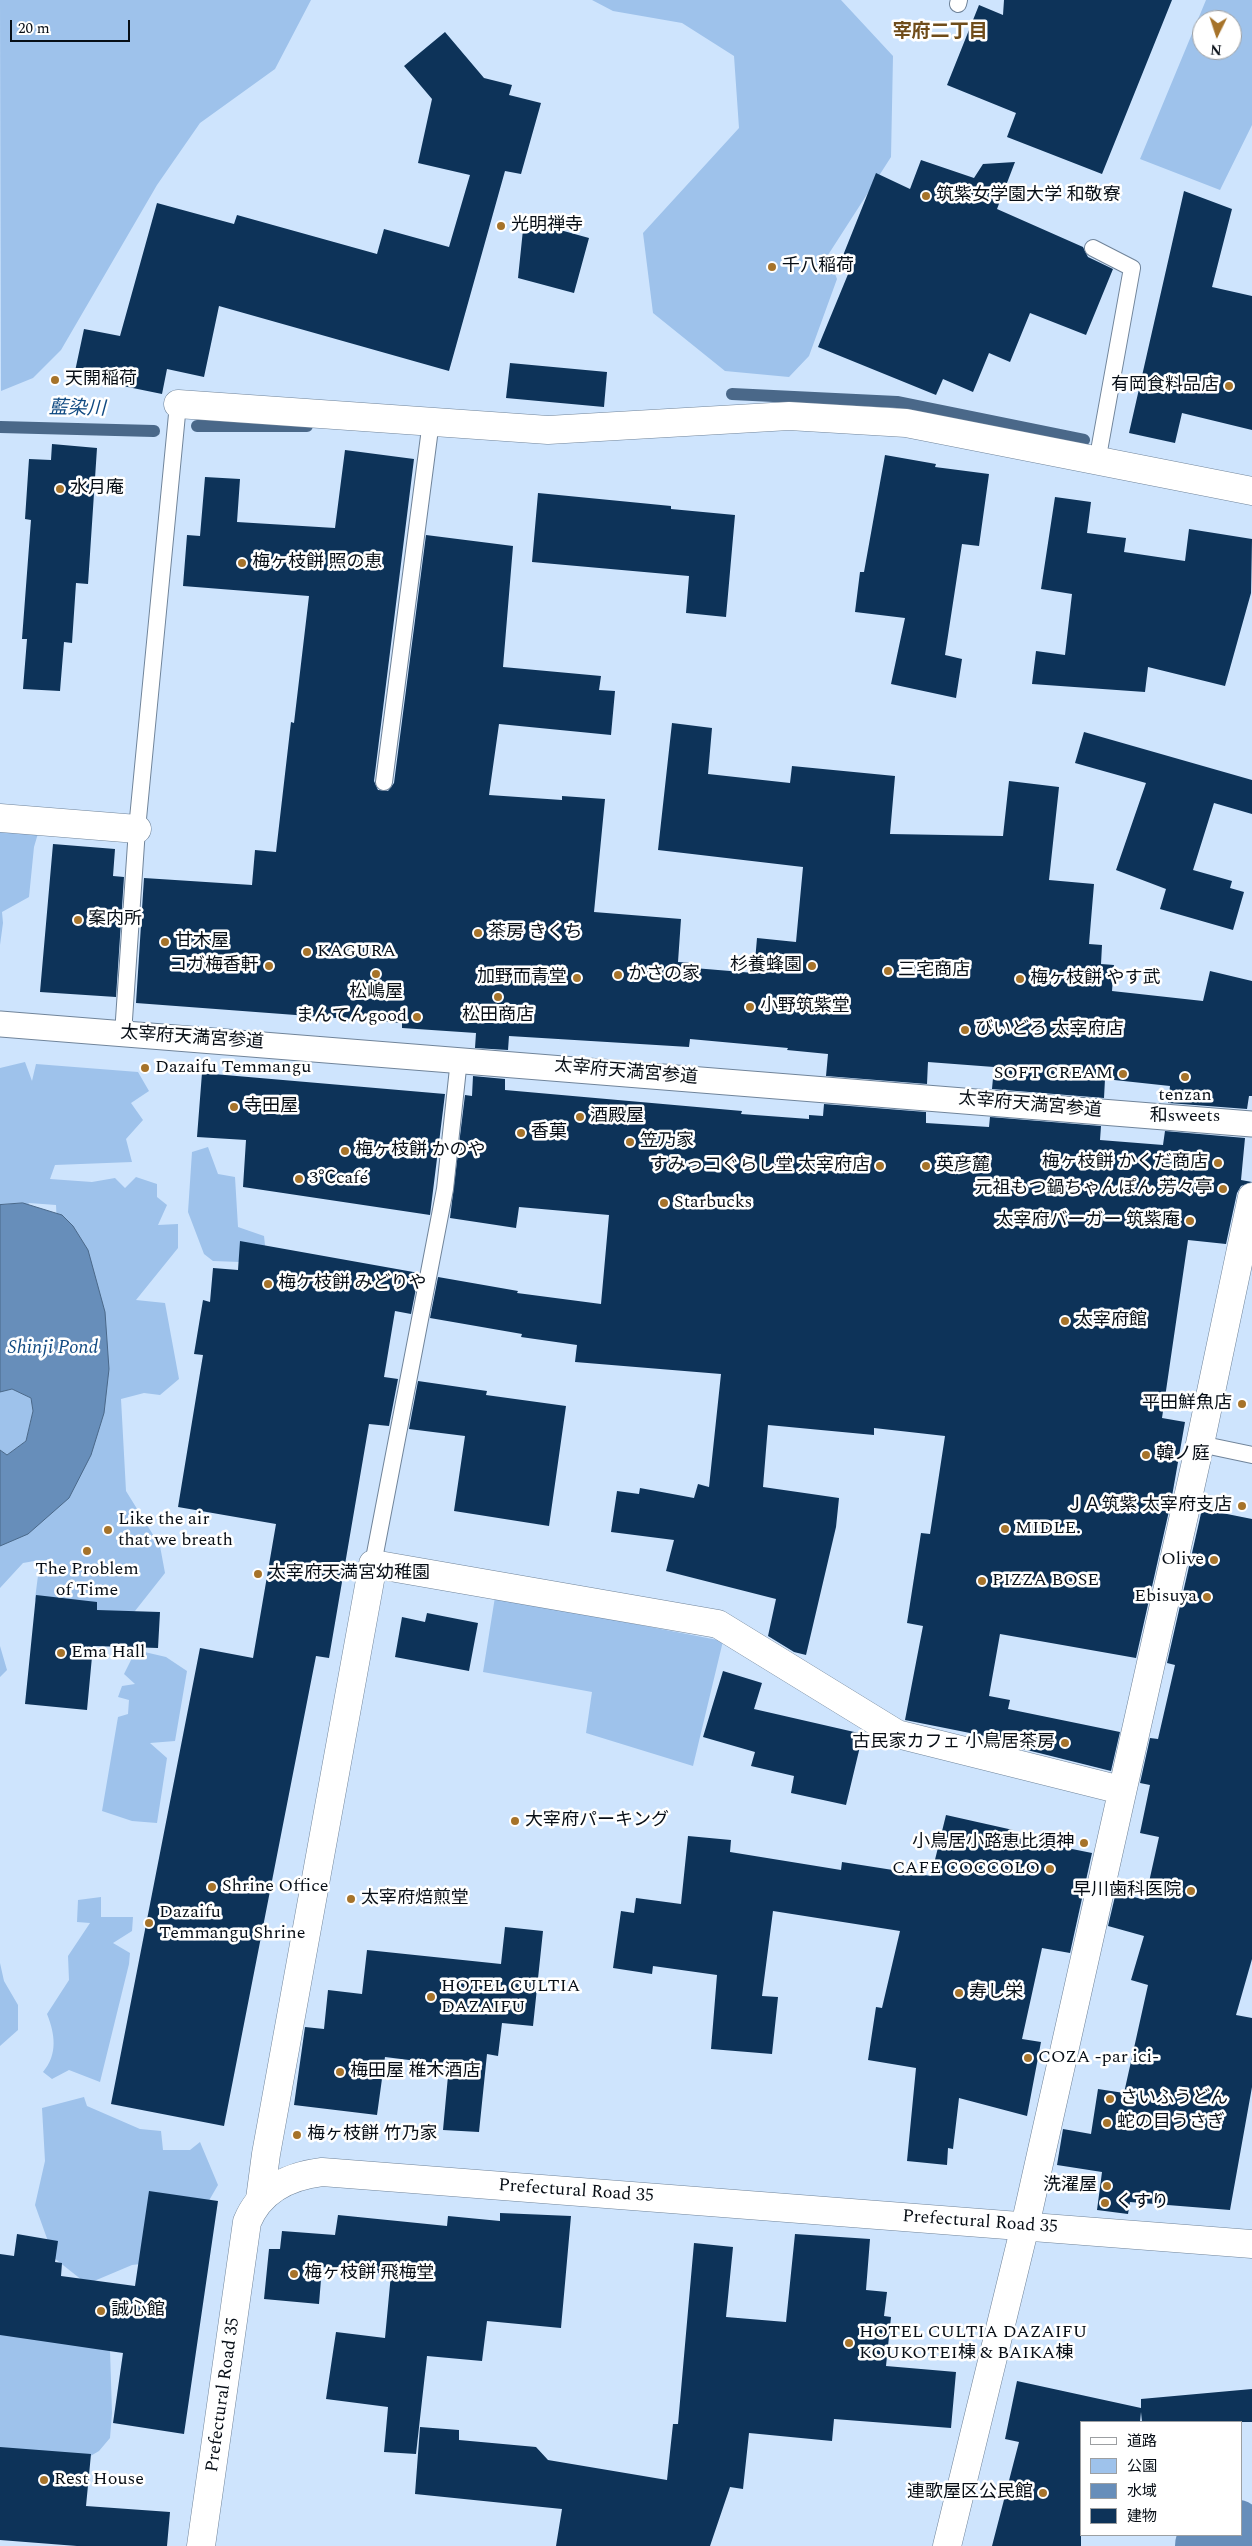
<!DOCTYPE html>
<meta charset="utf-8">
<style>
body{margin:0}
#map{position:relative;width:1252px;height:2546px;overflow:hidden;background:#cee4fd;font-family:Spectral,"Noto Sans JP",serif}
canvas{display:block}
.legend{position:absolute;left:1080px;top:2421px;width:162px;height:115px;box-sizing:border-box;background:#fff;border:1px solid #9c9fa2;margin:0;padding:6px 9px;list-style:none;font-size:15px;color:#070e16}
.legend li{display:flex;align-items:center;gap:10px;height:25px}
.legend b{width:25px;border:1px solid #9c9fa2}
.north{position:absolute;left:1192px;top:10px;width:50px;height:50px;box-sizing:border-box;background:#fff;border:1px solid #9c9fa2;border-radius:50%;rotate:184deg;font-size:14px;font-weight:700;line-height:20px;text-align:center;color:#070e16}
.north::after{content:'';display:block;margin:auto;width:18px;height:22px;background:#a6732a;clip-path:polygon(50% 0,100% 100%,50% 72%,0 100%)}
.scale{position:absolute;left:10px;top:20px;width:120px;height:22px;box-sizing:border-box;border:2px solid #070e16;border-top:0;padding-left:6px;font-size:15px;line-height:18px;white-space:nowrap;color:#070e16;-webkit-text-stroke:4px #fff;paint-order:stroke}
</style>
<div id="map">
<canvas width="1252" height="2546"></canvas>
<ul class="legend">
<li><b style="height:6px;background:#fff"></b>道路</li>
<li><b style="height:14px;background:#9ec2eb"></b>公園</li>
<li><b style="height:14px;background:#678eba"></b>水域</li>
<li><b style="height:14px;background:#0d3359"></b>建物</li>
</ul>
<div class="north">N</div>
<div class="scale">20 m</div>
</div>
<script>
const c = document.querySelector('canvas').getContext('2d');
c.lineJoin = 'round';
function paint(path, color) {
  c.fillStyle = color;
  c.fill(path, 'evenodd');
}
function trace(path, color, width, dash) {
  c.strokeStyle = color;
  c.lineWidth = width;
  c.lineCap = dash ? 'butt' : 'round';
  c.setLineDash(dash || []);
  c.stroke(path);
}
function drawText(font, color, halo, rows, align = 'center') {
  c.font = font + ' Spectral,"Noto Sans JP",serif';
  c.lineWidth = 5;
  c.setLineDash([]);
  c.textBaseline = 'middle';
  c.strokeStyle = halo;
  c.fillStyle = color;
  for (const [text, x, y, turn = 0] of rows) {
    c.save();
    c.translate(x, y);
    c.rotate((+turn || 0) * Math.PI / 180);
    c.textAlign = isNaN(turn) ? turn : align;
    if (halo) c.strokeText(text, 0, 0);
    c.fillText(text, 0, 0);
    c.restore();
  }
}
const green = new Path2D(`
 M0,0H311L275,69L200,123L157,185L61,350L33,378L1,391Z
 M592,0H841L893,56L891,157L828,255L837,279L809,356L789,377L725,371L653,313L643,233L739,128L734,56L682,23L613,11Z
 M1206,0H1252V125L1220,190L1140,159ZM1202,20H1232V50H1202Z
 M0,804L32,807L39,830L34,847L29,897L2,912L3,923L0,945Z
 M25,1062L32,1081L36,1064L138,1072L149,1091L131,1103L143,1120L126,1139L132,1162L55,1165L50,1179L92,1182L115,1178L125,1188L136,1177L157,1184V1197L167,1205L158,1225L178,1224V1248L136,1300L165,1303L179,1379L160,1395L144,1393L121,1399L126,1491L160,1546L165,1573L135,1611L102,1635L41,1610L35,1599L40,1560L23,1563L0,1588V1539L47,1498L57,1227L56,1205L29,1203L7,1231L0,1226V1068Z
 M208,1147L218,1174L235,1177L238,1227L264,1236L267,1263L213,1261L204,1254L188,1212L192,1152Z
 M12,1389L32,1398L33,1411L26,1441L7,1455L0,1450V1392Z
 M495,1597L723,1641L693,1766L586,1733L592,1692L483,1672Z
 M0,1646L7,1670L0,1677Z
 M136,1650L166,1657L187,1671L175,1741L150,1743L167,1758L157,1823L132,1821L102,1811L118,1717L128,1714L129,1700L118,1697L122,1686L135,1684L124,1674Z
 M101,1897V1917H133L132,1931L113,1943L130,1953L129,1964L100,2082L69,2070L52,2079L43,2072C58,2054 55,2034 47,2014L69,1980L68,1956L90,1923L77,1922L78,1900Z
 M0,1963L4,1981L18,2005V2030L0,2046Z
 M84,2097L87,2106L140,2129L161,2131L163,2150H190L200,2142L218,2185L196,2223L159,2262L132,2265L87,2284L54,2258L35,2205L45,2161L42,2108Z
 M0,2287L110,2350L112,2413L110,2438L99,2451L55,2477L0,2468Z`);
const water = new Path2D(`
 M23,1203L62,1215L73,1226L88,1250L105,1312L109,1369L104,1413L91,1455L69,1498L28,1534L0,1546V1450L7,1455L26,1441L33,1411L31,1398L12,1389L0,1392V1205Z`);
const stream = new Path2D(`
 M732,394L897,402L1084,440
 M197,426H307
 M0,427L154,431`);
const river = new Path2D(`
 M1211,2546L1233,2535`);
const building = new Path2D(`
 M1004,0H1172L1102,174L1007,137L1016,113L947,85L979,5L1003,15Z
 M445,32L484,78L512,85L509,95L541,103L521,174L505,171L449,371L219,306L204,377L167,369L162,394L74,376L84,329L120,336L157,203L234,224L237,215L377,254L384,229L449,247L470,175L418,163L432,99L404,66Z
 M921,160L974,178L983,164L1015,162L997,209L1083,247L1088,257L1113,269L1086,335L1030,313L1010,362L989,353L973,392L943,379L936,395L818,347L851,267L840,263L876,173L910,189Z
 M1184,191L1232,209L1212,287L1252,296V430L1182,413L1175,443L1129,433Z
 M524,220L589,238L574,293L518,278Z
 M510,363L607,372L604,407L506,398Z
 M52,444L97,448L88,584L76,583L72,643L64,642L60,691L23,689L27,639H22L31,520L25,519L29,459L51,460Z
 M345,450L414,459L374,781L378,790L388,791L394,783L426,535L513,546L503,667L601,676L599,690L615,691L611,735L499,724L489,795L562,800V796L605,799L594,912L681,919L678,962L694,963V968L754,973L757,938L796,942L803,867L658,850L672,723L712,728L708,774L790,783L792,766L895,776L890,834L1003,836L1009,781L1059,787L1049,880L1094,884L1089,944L1102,945L1101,964L1114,965L1112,991L1203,1001L1210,971L1252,981V1096H1249L1247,1109L1168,1103L1170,1086L1105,1079L1104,1098L992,1089L994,1067L928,1062L927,1084L826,1076L828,1054L787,1050L788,1048L690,1039L689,1047L509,1036L508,1050L475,1048L476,1033L402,1028V1023L136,1003L144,878L252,885L255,850L276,852L291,722L294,723L309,596L183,586L187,535L200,536L205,477L240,479L237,522L335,528Z
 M885,455L936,464L935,467L989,474L979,546L962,544L945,655L962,659L956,698L891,684L905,618L855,612L860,572H864Z
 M538,493L671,506V509L735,515L726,617L686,613L689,576L532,562Z
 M1055,497L1091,502L1087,533L1126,538L1124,552L1185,561L1189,529L1252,539L1251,593L1225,686L1148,667L1145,692L1032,684L1036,651L1065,655L1072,594L1041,589Z
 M1084,732L1252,780V814L1214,803L1193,870L1232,881L1230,888L1244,892L1233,930L1160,909L1166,889L1116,870L1146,783L1075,763Z
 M53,844L115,849L113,876L124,877L116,997L40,992Z
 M202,1073L445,1094L430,1215L243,1187L246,1140L197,1137Z
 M473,1076L505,1079V1090L742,1111L741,1114L809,1119V1115L823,1116L824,1104L926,1112V1123L989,1127L990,1117L1101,1126L1100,1140L1163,1145L1165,1131L1245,1138L1241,1180L1252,1182L1241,1186L1237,1193L1226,1244L1188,1240L1162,1418L1185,1422L1171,1502L1136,1658L1000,1634L989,1696L1010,1700L1008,1709L1120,1732L1111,1771L1019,1748L1020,1743L905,1720L923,1626L907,1623L921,1533L930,1534L945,1436L874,1428V1435L768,1425L763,1487L839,1498L836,1527L806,1655L794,1652L768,1636L776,1599L666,1571L674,1540L611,1532L617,1491L639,1494L640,1488L694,1498L698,1484L709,1487L721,1374L575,1362L577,1345L521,1337L522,1334L430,1318L438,1277L518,1291L517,1293L601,1304L609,1215L519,1207L516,1228L450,1218L465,1095L472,1096Z
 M240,1241L419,1273L411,1314L395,1311L384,1377L398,1379L389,1426L369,1424L329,1658L316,1656L224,2126L111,2104L200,1648L253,1658L276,1524L178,1507L203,1355L194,1354L203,1300L210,1302L213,1268L238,1270Z
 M418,1381L487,1391L486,1395L566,1406L549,1526L454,1511L465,1436L409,1429Z
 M1202,1509L1252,1519V1959L1236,2015L1252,2018V2087L1230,2210L1130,2202L1128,2214L1097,2210L1102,2172L1057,2165L1063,2129L1091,2134L1098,2089L1124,2093L1148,1985L1131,1980L1144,1936L1108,1926L1116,1892L1145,1900L1159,1837L1140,1833L1150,1785L1140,1783L1150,1738L1158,1739L1175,1665L1167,1663Z
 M36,1595L97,1602V1610L160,1612L158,1648L93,1646L87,1710L25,1704Z
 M427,1613L478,1623L469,1671L395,1657L402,1617L425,1622Z
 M723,1671L762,1683L754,1709L863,1734L846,1805L791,1793L794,1776L751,1766L755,1752L703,1737Z
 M946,1815L1013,1830L1012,1837L1092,1853L1070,1953L1042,1948L1022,2039L1041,2042L1027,2116L959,2098L953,2149L948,2148L947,2165L907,2161L916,2068L868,2060L876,2007L882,2008L900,1931L773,1911L762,1996L778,1997L772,2054L711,2049L717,1975L653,1966L652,1974L613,1968L621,1911L634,1913L636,1898L681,1904L688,1836L731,1840L730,1852L841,1870L842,1862L931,1876Z
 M505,1927L543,1931L533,2026L502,2023L498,2056L487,2054L479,2132L443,2130L449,2065L385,2057L377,2115L294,2105L305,2027L324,2029L328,1990L362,1994L367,1950L501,1964Z
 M149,2191L218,2201L184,2434L113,2423L123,2353L0,2335V2254L14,2256L17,2234L58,2241L55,2262L62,2263L61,2276L135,2286Z
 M500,2213L571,2216L561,2328L487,2321L482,2361L427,2356L416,2454L384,2452L388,2407L326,2399L336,2332L385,2338L391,2274L322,2267L319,2304L264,2299L269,2249H280L282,2231L335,2235L338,2215L447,2226L448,2216L500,2221Z
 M795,2234L870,2239L866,2290L887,2292L884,2316L891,2317L886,2366L956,2372L951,2428L834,2419L832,2441L749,2433L743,2489L730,2487L710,2546H556L562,2509L415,2494L420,2427L459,2430V2440L536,2447L548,2460L667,2480L673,2424H678L694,2243L733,2247L726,2317L786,2322Z
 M1017,2381L1141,2408V2399L1252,2389V2422H1142L1141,2412L1140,2422H1081V2546H992L1019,2442L1005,2439Z
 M0,2447L91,2454L86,2506L170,2512L167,2546H77L0,2540Z`);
const service = new Path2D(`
 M958,4L959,0
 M1093,248L1132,268L1097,462
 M384,782L431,421
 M123,1034L137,829L178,404
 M1200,1444L1252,1455
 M373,1564L445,1189L459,1059`);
const pedestrian = new Path2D(`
 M0,1024L1252,1124`);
const minor = new Path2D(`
 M178,404L548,430L789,416L906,423L1252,491
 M0,818L137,829
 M260,2199L266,2154L373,1564L718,1624L897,1734L1121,1790
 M947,2546L1025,2226L1200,1444L1252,1197`);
const primary = new Path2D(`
 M201,2546L247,2222C260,2190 289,2176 322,2172L1252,2244`);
const markers = [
 [926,196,5,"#a6732a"],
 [501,226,5,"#a6732a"],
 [772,267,5,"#a6732a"],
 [55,380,5,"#a6732a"],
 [1229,386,5,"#a6732a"],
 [60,489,5,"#a6732a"],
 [242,563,5,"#a6732a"],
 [78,920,5,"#a6732a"],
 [478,933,5,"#a6732a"],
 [165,942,5,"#a6732a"],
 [307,952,5,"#a6732a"],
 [269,966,5,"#a6732a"],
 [812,966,5,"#a6732a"],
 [888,971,5,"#a6732a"],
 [376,974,5,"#a6732a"],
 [618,975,5,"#a6732a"],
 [577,978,5,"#a6732a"],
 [1020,979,5,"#a6732a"],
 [498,997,5,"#a6732a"],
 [750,1007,5,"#a6732a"],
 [417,1017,5,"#a6732a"],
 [965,1030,5,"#a6732a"],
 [145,1068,5,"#a6732a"],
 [1123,1074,5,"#a6732a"],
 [1185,1077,5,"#a6732a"],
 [234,1107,5,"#a6732a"],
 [580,1117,5,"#a6732a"],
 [521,1133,5,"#a6732a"],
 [630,1142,5,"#a6732a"],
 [345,1151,5,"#a6732a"],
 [1218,1163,5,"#a6732a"],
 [880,1166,5,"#a6732a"],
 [926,1166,5,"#a6732a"],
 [299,1179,5,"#a6732a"],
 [1223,1189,5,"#a6732a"],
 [664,1203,5,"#a6732a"],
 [1190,1221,5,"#a6732a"],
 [268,1284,5,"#a6732a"],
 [1065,1321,5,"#a6732a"],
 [1242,1404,5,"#a6732a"],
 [1146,1455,5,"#a6732a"],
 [1242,1506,5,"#a6732a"],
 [1005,1529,5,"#a6732a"],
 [108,1530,5,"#a6732a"],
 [87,1551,5,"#a6732a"],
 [1214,1560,5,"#a6732a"],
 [258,1574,5,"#a6732a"],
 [982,1581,5,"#a6732a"],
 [1207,1597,5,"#a6732a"],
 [61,1653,5,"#a6732a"],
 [1065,1743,5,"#a6732a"],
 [515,1821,5,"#a6732a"],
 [1084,1843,5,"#a6732a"],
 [1050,1869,5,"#a6732a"],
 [212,1887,5,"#a6732a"],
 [1191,1891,5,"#a6732a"],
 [351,1899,5,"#a6732a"],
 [149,1923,5,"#a6732a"],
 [959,1993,5,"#a6732a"],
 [431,1997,5,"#a6732a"],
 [1028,2058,5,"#a6732a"],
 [340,2072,5,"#a6732a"],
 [1110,2099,5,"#a6732a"],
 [1107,2123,5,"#a6732a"],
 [297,2135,5,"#a6732a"],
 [1107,2186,5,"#a6732a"],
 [1105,2203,5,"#a6732a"],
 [294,2274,5,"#a6732a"],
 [101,2311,5,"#a6732a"],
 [849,2343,5,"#a6732a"],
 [44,2480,5,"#a6732a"],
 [1043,2493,5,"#a6732a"]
];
const poiNames = [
 ["筑紫女学園大学 和敬寮",936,196],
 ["光明禅寺",511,226],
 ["千八稲荷",782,267],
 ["天開稲荷",65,380],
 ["有岡食料品店",1219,386,"right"],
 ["水月庵",70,489],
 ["梅ヶ枝餅 照の恵",252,563],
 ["案内所",88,920],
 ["茶房 きくち",488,933],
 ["甘木屋",175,942],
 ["KAGURA",317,952],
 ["コガ梅香軒",259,966,"right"],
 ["杉養蜂園",802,966,"right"],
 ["三宅商店",898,971],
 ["かさの家",628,975],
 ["加野而青堂",567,978,"right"],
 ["梅ヶ枝餅 やす武",1030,979],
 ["松嶋屋",376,993,"center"],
 ["小野筑紫堂",760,1007],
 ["松田商店",498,1016,"center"],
 ["まんてんgood",407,1017,"right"],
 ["びいどろ 太宰府店",975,1030],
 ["Dazaifu Temmangu",155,1068],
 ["SOFT CREAM",1113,1074,"right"],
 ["tenzan",1185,1096,"center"],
 ["和sweets",1185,1117,"center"],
 ["寺田屋",244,1107],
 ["酒殿屋",590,1117],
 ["香菓",531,1133],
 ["笠乃家",640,1142],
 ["梅ヶ枝餅 かのや",355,1151],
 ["梅ヶ枝餅 かくだ商店",1208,1163,"right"],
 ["すみっコぐらし堂 太宰府店",870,1166,"right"],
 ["英彦麓",936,1166],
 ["3℃café",309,1179],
 ["元祖もつ鍋ちゃんぽん 芳々亭",1213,1189,"right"],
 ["Starbucks",674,1203],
 ["太宰府バーガー 筑紫庵",1180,1221,"right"],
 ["梅ケ枝餅 みどりや",278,1284],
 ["太宰府館",1075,1321],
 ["平田鮮魚店",1232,1404,"right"],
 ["韓ノ庭",1156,1455],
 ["ＪＡ筑紫 太宰府支店",1232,1506,"right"],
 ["Like the air",118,1520],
 ["that we breath",118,1541],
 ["MIDLE.",1015,1529],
 ["Olive",1204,1560,"right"],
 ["The Problem",87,1570,"center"],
 ["of Time",87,1591,"center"],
 ["太宰府天満宮幼稚園",268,1574],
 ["PIZZA BOSE",992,1581],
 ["Ebisuya",1197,1597,"right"],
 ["Ema Hall",71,1653],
 ["古民家カフェ 小鳥居茶房",1055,1743,"right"],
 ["大宰府パーキング",525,1821],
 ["小鳥居小路恵比須神",1074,1843,"right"],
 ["CAFE COCCOLO",1040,1869,"right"],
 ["Shrine Office",222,1887],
 ["早川歯科医院",1181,1891,"right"],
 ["太宰府焙煎堂",361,1899],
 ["Dazaifu",159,1913],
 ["Temmangu Shrine",159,1934],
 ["HOTEL CULTIA",441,1987],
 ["DAZAIFU",441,2008],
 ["寿し栄",969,1993],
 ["COZA -par ici-",1038,2058],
 ["梅田屋 椎木酒店",350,2072],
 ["さいふうどん",1120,2099],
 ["蛇の目うさぎ",1117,2123],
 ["梅ヶ枝餅 竹乃家",307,2135],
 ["洗濯屋",1097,2186,"right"],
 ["くすり",1115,2203],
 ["梅ヶ枝餅 飛梅堂",304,2274],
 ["誠心館",111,2311],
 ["HOTEL CULTIA DAZAIFU",859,2333],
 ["KOUKOTEI棟 & BAIKA棟",859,2354],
 ["Rest House",54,2480],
 ["連歌屋区公民館",1033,2493,"right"]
];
const streetNames = [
 ["太宰府天満宮参道",192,1039,4],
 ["太宰府天満宮参道",626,1073,5],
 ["太宰府天満宮参道",1030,1106,5],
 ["Prefectural Road 35",576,2192,4],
 ["Prefectural Road 35",980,2223,4],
 ["Prefectural Road 35",224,2395,-82]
];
const neighbourhoodNames = [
 ["宰府二丁目",940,33]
];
const waterNames = [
 ["藍染川",77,410,1],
 ["Shinji Pond",53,1349]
];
paint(green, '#9ec2eb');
paint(water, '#678eba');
trace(water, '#4a6889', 1);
trace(stream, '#4a6889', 12);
trace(river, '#678eba', 72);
paint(building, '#0d3359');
trace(service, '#70849a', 18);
trace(pedestrian, '#70849a', 27);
trace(minor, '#70849a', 29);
trace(primary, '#70849a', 29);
trace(service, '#fff', 16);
trace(pedestrian, '#fff', 25);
trace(minor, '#fff', 28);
trace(primary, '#fff', 28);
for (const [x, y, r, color] of markers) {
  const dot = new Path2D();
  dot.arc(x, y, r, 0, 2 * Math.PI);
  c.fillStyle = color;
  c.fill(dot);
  trace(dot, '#fff', 2);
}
drawText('18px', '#070e16', '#fff', poiNames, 'left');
drawText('18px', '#070e16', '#fff', streetNames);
drawText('bold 19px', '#6f4c1a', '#fff', neighbourhoodNames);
drawText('italic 19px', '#104a82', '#fff', waterNames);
</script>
